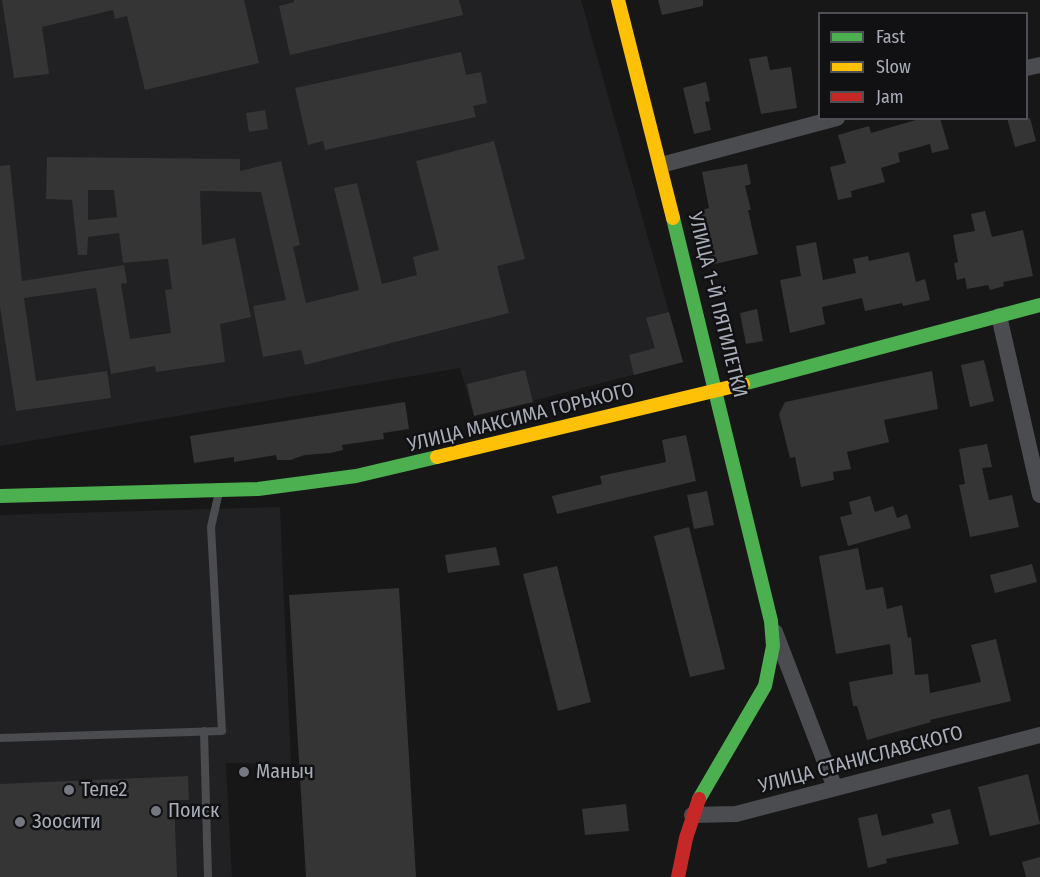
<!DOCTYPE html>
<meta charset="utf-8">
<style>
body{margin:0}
#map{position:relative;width:1040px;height:877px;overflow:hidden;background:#171717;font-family:"Fira Sans Condensed",sans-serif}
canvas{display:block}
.legend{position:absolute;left:818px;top:12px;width:210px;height:108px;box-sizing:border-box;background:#111113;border:2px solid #4d4f55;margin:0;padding:8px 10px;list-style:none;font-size:18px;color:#a8adb8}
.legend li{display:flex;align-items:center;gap:12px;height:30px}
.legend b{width:30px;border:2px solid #4d4f55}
</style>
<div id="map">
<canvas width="1040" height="877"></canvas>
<ul class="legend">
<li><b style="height:8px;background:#4caf50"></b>Fast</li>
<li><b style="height:8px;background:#ffc107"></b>Slow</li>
<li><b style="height:8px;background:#c62828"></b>Jam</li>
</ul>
</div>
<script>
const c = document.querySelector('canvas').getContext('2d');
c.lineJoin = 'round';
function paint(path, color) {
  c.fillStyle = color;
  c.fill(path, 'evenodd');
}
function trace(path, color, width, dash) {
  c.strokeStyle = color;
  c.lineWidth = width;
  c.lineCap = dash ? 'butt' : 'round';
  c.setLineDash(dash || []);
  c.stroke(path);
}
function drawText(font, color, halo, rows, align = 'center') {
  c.font = font + ' "Fira Sans Condensed",sans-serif';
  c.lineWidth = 5;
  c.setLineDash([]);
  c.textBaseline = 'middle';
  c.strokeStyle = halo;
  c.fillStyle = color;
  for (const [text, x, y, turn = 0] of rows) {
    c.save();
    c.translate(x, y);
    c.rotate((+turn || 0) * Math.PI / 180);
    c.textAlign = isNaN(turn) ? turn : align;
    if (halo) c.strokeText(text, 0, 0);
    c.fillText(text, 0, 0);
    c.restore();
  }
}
const built = new Path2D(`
 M0,0H581L683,362L474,416L460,368L0,446Z
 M280,507L291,764L226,763L232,877H0V515Z`);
const building = new Path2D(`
 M2,0H244L259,63L145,90L127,16L115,19L113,10L42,27L49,74L14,78Z
 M294,0H459L463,15L290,55L279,6L294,2Z
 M658,0H703V6L662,15Z
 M461,52L466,75L481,72L487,103L473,106L476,117L325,150L323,141L308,145L295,88Z
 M767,56L770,70L791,67L797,108L761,114L749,59Z
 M706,82L710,101L705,102L711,130L694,134L683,88Z
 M265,110L268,129L249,132L246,113Z
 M923,118H940L949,149L932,153L930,144L898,153L900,162L881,168L885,182L851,191L852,197L838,200L830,167L846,163L838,135L869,126L871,133Z
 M1007,118H1030L1036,141L1015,147Z
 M494,141L525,259L497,266L509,313L305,365L301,350L263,357L253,306L286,300L261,192L200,191L202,245L235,238L251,317L220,324L225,362L156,372L155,366L111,374L96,288L24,298L36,381L107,371L111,398L16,411L0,307V166L10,165L22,281L124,265L127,283L121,284L130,339L171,333L165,290L172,289L168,259L123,263L119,233L88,237L87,255H78L72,200L46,199L47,157L240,159V171L281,161L300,245L293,247L306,303L359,290L334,188L357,183L382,284L417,275L413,257L439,250L416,161ZM88,190H114L117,217L88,220Z
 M747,164L751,184L745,186L751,210H748L758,254L711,265L698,211L709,208L702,172Z
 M985,211L992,237L1023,230L1033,276L1003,282L1004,286L990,290L988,285L967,289L965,278L957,280L954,263L958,262L953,235L975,231L971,214Z
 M816,242L823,280L856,273L853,259L868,256L869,261L909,252L916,282L925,279L930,300L903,306L902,303L865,311L862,298L822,307L825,324L790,333L780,280L801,276L796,246Z
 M757,309L763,341L746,344L740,313Z
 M669,312L683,362L634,375L629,355L655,348L646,318Z
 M984,360L994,401L970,407L961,365Z
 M525,370L533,402L474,416L467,384Z
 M932,371L938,409L884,420L889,442L847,452L851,469L833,472L834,480L801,487L795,457L790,458L779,414L785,402Z
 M405,402L409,429L383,433L384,439L342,445L343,450L330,453L305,455L290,460H277L276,455L234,462V457L194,463L190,436Z
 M686,435L696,481L557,514L552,496L602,484L600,476L666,462L662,440Z
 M987,444L992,467L982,468L989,500L1012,495L1019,527L970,537L959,485L965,484L959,449Z
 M707,491L714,525L694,529L687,495Z
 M870,496L875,512L893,506L897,518L907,514L911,528L848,546L840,517L852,514L849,502Z
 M689,527L725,669L690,677L654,536Z
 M496,547L500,565L448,573L445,555Z
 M858,548L866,590L883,587L887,609L902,605L908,638L911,637L915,675L928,674L930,693L981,682L971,645L996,639L1011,701L930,720L931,722L867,740L857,706H853L849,682L893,674L890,644L836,654L819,556Z
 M1032,564L1037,582L995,593L990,575Z
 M557,566L591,702L558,711L523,574Z
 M399,588L416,877H306L289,595Z
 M1028,774L1040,824L990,836L978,787Z
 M188,776L189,800H174L177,877H0V784Z
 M626,804L629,831L585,835L582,809Z
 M950,809L959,844L886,859L887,863L868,868L858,818L877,814L882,836L934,823L931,814Z
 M1040,857V877H1026L1022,862Z`);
const lane = new Path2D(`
 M204,731L208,877
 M0,738L222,731L211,527L219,492`);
const street = new Path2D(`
 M1026,68L1040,65
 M661,165L837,118
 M999,316L1040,495
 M775,632L835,788
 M692,815L736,814L1040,735`);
const fast = new Path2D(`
 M673,218L771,621L773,646L765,686L699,799
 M743,384L1040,305
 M0,496L258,489L356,476L437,457`);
const slow = new Path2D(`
 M618,0L673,218
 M437,457L743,384`);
const jam = new Path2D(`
 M678,877L686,838L699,799`);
const markers = [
 [244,772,6,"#757880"],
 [69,790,6,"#757880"],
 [156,811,6,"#757880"],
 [20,822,6,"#757880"]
];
const streetNames = [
 ["УЛИЦА 1-Й ПЯТИЛЕТКИ",717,305,76],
 ["УЛИЦА МАКСИМА ГОРЬКОГО",521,418,-14],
 ["УЛИЦА СТАНИСЛАВСКОГО",861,760,-15]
];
const poiNames = [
 ["Маныч",256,772],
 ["Теле2",81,790],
 ["Поиск",168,811],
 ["Зоосити",32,822]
];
paint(built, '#212123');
paint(building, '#353536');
trace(lane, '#4b4c50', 8);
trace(street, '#4b4c50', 16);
trace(fast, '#4caf50', 14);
trace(slow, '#ffc107', 14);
trace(jam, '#c62828', 14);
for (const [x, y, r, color] of markers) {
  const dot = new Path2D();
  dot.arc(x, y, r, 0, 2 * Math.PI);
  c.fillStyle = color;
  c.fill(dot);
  trace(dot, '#111113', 2);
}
drawText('20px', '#a8adb8', '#111113', streetNames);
drawText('20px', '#a8adb8', '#111113', poiNames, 'left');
</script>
